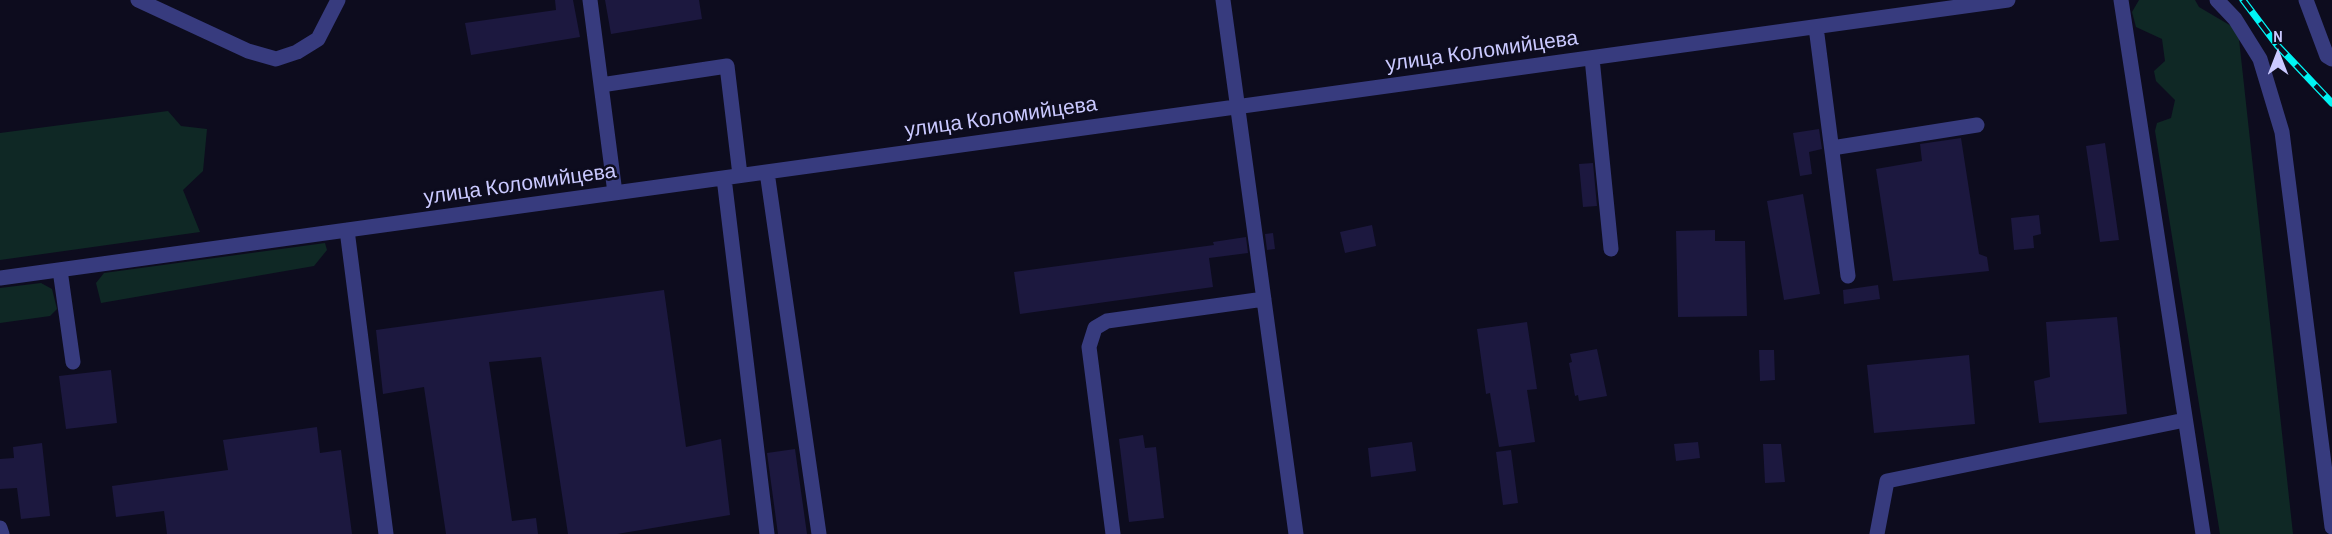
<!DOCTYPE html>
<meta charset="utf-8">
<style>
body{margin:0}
#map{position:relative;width:2332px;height:534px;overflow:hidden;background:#0d0c1e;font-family:"Archivo Narrow",sans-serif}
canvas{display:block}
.north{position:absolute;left:2248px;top:24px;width:60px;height:60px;-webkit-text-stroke:4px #0d0c1e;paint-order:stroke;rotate:0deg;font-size:16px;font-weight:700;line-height:24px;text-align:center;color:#cac9ff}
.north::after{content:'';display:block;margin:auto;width:21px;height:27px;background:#cac9ff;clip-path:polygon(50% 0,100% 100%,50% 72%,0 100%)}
</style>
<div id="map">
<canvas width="2332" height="534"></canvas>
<div class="north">N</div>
</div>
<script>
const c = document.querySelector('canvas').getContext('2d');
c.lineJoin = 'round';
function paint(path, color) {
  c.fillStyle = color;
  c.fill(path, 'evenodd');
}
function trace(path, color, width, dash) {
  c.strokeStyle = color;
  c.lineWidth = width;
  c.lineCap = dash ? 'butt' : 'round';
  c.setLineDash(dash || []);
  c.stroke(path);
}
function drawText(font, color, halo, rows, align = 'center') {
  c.font = font + ' "Archivo Narrow",sans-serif';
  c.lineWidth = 5;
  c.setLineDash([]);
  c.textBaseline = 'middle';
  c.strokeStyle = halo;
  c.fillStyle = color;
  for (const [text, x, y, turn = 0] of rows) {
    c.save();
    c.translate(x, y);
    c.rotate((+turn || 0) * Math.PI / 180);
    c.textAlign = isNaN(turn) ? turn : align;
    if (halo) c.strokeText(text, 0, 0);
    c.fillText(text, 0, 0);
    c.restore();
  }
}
const green = new Path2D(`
 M2139,0H2195L2199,7L2238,30L2293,534H2220L2155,131L2157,123L2171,118L2175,100L2156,81L2154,71L2165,61L2162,39L2136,27L2132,12Z
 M168,111L181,126L207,129L203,171L183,190L200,232L0,260V133Z
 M325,243L327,250L314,266L101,303L96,283L104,273Z
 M41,283L52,289L57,309L50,316L0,323V288Z`);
const building = new Path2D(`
 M555,0H573L580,37L471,55L465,23L556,10Z
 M605,0H699L702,19L611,34Z
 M1819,129L1822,149L1809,152L1812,174L1800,176L1793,133Z
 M1961,138L1979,254L1987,257L1989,271L1893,281L1876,169L1922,161L1920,144Z
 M2105,143L2119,240L2100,242L2086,146Z
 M1593,163L1597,206L1583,207L1579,164Z
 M1803,194L1820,294L1784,300L1767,201Z
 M2039,215L2041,234L2033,236L2034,248L2014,250L2011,218Z
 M1372,225L1376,246L1345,253L1340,232Z
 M1715,230V241H1745L1747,316L1678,317L1676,231Z
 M1273,233L1275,249L1267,250L1265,234Z
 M1246,237L1248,253L1209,258L1213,287L1020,314L1014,272L1214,245L1213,242Z
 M1878,285L1880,299L1844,304L1843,290Z
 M664,290L686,447L721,439L730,515L617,534H568L541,357L489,362L512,521L536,518L538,534H446L424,387L383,394L376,330Z
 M2117,317L2127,414L2039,423L2034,381L2050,377L2046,322Z
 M1527,322L1537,389L1527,390L1535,442L1499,447L1490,393L1486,394L1477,329Z
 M1597,349L1607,396L1579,401L1578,395L1575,396L1569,363L1572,362L1570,354Z
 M1759,350H1774L1775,380L1760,381Z
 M1969,355L1975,424L1874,433L1867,365Z
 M111,370L117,423L66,429L59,376Z
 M317,427L320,453L341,450L352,534H167L164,511L116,517L112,486L228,470L223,440Z
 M1143,435L1145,448L1156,447L1164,518L1129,522L1119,439Z
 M1412,442L1416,471L1371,477L1368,448Z
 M1698,442L1700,458L1676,461L1674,444Z
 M42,443L50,516L21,519L17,488L0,489V459L14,458L13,447Z
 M1763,444H1781L1785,482L1765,483Z
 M795,449L807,534H778L767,453Z
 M1511,450L1518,503L1503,505L1496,452Z`);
const minor = new Path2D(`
 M138,0L248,51L276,59L297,52L318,39L338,0
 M590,0L615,193
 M1223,0L1296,534
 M2121,0L2203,534
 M2217,0L2235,19L2260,59L2282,132L2332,527
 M2306,0L2327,56L2332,59
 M1816,27L1848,276
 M1592,58L1611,249
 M601,85L727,66L740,175
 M1832,148L1977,125
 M767,172L819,534
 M724,178L767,534
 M347,230L386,534
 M60,270L73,362
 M0,278L2008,0
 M0,528L2,534
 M1113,534L1089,347L1095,328L1107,321L1264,299
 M1877,534L1887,481L2185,420`);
const rail = new Path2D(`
 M2243,0L2277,45L2332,103`);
const streetNames = [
 ["улица Коломийцева",1482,52,-8],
 ["улица Коломийцева",1001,118,-8],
 ["улица Коломийцева",520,185,-8]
];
paint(green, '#0f2825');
paint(building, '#1c183f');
trace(minor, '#373b7e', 15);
trace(rail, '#00f4f4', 7);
trace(rail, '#0d0c1e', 4.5, [14]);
drawText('21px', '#cac9ff', '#0d0c1e', streetNames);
</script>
